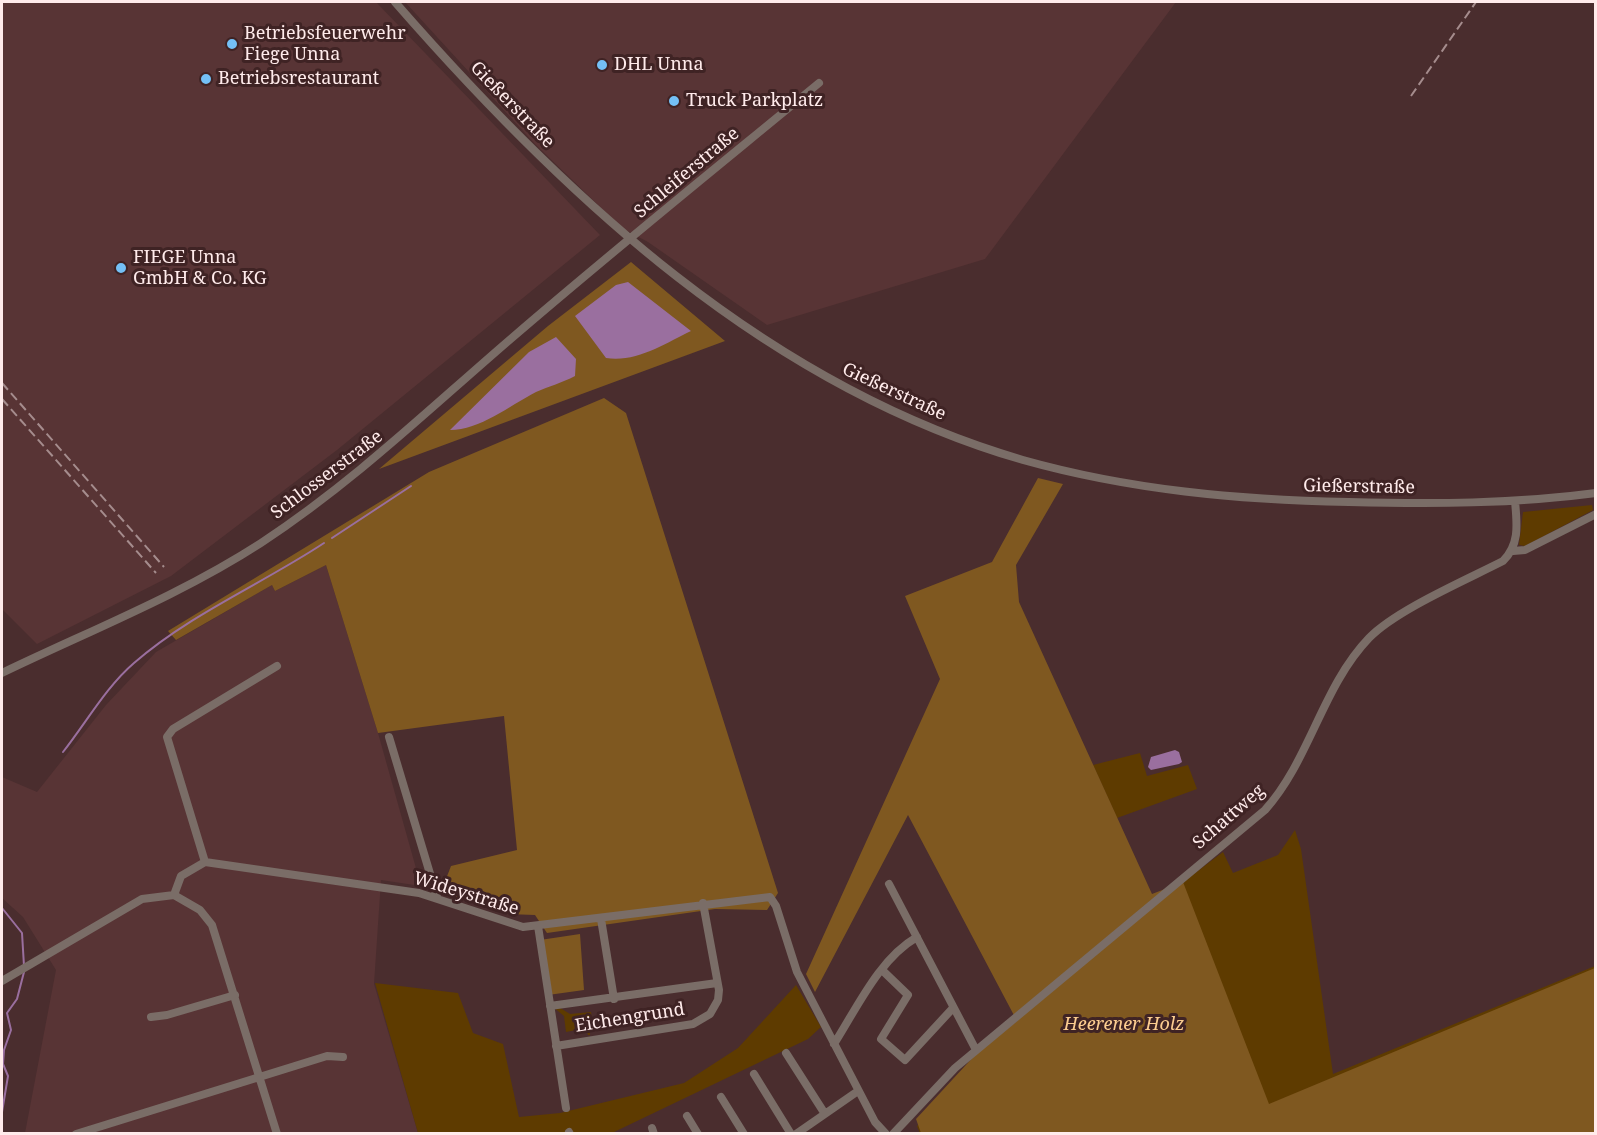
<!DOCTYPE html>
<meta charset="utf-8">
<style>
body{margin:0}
#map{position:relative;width:1597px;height:1135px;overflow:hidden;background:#4a2d2e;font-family:"Noto Serif",serif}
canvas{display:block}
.frame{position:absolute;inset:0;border:3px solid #ffebeb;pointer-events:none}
</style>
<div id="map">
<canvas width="1597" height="1135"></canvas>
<div class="frame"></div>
</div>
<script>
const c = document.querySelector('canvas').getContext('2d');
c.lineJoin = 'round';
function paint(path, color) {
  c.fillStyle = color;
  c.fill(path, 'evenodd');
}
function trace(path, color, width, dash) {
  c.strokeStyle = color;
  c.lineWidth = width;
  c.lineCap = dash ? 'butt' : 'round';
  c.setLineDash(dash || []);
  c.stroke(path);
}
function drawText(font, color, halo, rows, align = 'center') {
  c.font = font + ' "Noto Serif",serif';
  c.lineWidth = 6;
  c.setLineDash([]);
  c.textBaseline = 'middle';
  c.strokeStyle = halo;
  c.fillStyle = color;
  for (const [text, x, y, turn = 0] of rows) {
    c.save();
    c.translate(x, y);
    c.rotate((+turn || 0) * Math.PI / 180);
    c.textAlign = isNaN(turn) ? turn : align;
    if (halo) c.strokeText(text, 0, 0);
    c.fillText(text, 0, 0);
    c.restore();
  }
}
const built = new Path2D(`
 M2,2H376L600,235L337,450L171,576L37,644L2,609Z
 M405,2H1176L985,259L767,325L648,242L622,228L535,144Z
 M326,565L378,733L421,886L381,880L374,984L418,1133H25L56,970L23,917L2,898V777L37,792L106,705L156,652L272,585L275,591Z`);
const green = new Path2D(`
 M1592,505L1593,510L1525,546L1519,545L1523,512Z
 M1140,753L1147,776L1188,765L1197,789L1117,818L1093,765Z
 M1295,830L1301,849L1333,1074L1595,966V1133L920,1134L917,1126L962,1077L1183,882L1223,852L1233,873L1278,855Z
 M375,983L458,993L473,1033L503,1044L519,1117L560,1113L684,1083L738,1048L796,985L821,1027L808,1039L612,1133H418Z
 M557,1006L570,1014L591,1012L593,1025L589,1027L590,1035H588L586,1028L566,1032L564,1016L553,1007Z`);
const forest = new Path2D(`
 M631,262L725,341L379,469L548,326Z
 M604,398L626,413L778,893L767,910L715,909L547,933L535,915L507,914L441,892L451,866L517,850L504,716L378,733L326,565L275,591L272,585L176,640L168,631L429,472Z
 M1038,478L1063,484L1016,565L1019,602L1152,894L1183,882L1269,1104L1595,968V1133H921L916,1119L977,1053L1017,1021L908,815L815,992L806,974L940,679L905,596L992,562Z
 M580,934L584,990L548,995L540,940Z`);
const water = new Path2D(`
 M628,282L691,331C666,343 636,363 606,358L575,316L616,285Z
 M556,337L576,359L575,376C562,383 549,386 536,392C509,406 480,430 450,430L529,352Z
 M1175,750L1179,752L1182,762L1179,764L1151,770L1148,767L1151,757Z`);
const stream = new Path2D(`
 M332,538L411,486
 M63,752C86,723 106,687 134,663C190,614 262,584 324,543
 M2,908L22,933L24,966
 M2,1112L8,1076L3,1064L4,1050L11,1030L7,1013L17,999L24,972`);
const street = new Path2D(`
 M395,2C566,198 767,386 1023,460C1130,490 1239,500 1349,502C1431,504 1514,504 1596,493
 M1513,551L1525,550L1596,514
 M2,673C89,631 179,596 261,543C355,481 429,409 513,337C614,250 717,167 819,83
 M389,737L437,897
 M205,862L167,737L173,729L277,666
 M889,884L976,1050
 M174,895L200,910L212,925L277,1134
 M601,919L614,999
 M538,926L566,1108
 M882,970L908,995L881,1039L905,1060L953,1008
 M2,981L142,899L174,895L181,876L205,862L419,893L523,927L770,897L776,906L797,972L875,1122L886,1134
 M550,1006L717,983
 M151,1017L167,1015L235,995
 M834,1044C857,1008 879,959 917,937
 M556,1046L693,1024L710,1014L718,1000L719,990L703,903
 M786,1053L825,1114
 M754,1074L791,1134
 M721,1097L744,1134
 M687,1116L698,1134
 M652,1128L654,1134
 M569,1132L570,1134
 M76,1134L327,1056L343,1057
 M796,1134L858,1091
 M893,1134L955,1068L1265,810C1310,760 1322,687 1369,638C1396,610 1466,580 1503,561C1520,544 1517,524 1515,501`);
const rail = new Path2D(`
 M1411,96L1476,2
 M2,383L164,567
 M2,399L156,573`);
const markers = [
 [232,44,6,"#74c0f6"],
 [602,65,6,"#74c0f6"],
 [206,79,6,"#74c0f6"],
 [674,101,6,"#74c0f6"],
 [121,268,6,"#74c0f6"]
];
const poiNames = [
 ["Betriebsfeuerwehr",244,34],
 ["Fiege Unna",244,55],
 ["DHL Unna",614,65],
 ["Betriebsrestaurant",218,79],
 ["Truck Parkplatz",686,101],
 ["FIEGE Unna",133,258],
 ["GmbH & Co. KG",133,279]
];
const streetNames = [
 ["Gießerstraße",512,105,46],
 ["Schleiferstraße",687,173,-40],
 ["Gießerstraße",894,392,25],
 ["Schlosserstraße",327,475,-37],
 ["Gießerstraße",1359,487,1],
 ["Schattweg",1229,817,-41],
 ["Wideystraße",466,894,17],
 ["Eichengrund",630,1018,-9]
];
const parkNames = [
 ["Heerener Holz",1124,1025]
];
paint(built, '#583435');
paint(green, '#5e3b00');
paint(forest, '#7f5820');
paint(water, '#9a6f9f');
trace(stream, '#9a6f9f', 2);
trace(street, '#7a6d67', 8);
trace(rail, '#a58c8d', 2, [9, 4.5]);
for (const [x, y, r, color] of markers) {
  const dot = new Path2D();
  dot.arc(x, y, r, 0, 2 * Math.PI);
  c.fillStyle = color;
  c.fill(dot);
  trace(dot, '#3f2324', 2);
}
drawText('18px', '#ffebeb', '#3f2324', poiNames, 'left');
drawText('18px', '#ffebeb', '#3f2324', streetNames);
drawText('italic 18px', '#fccd90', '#3f2324', parkNames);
</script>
